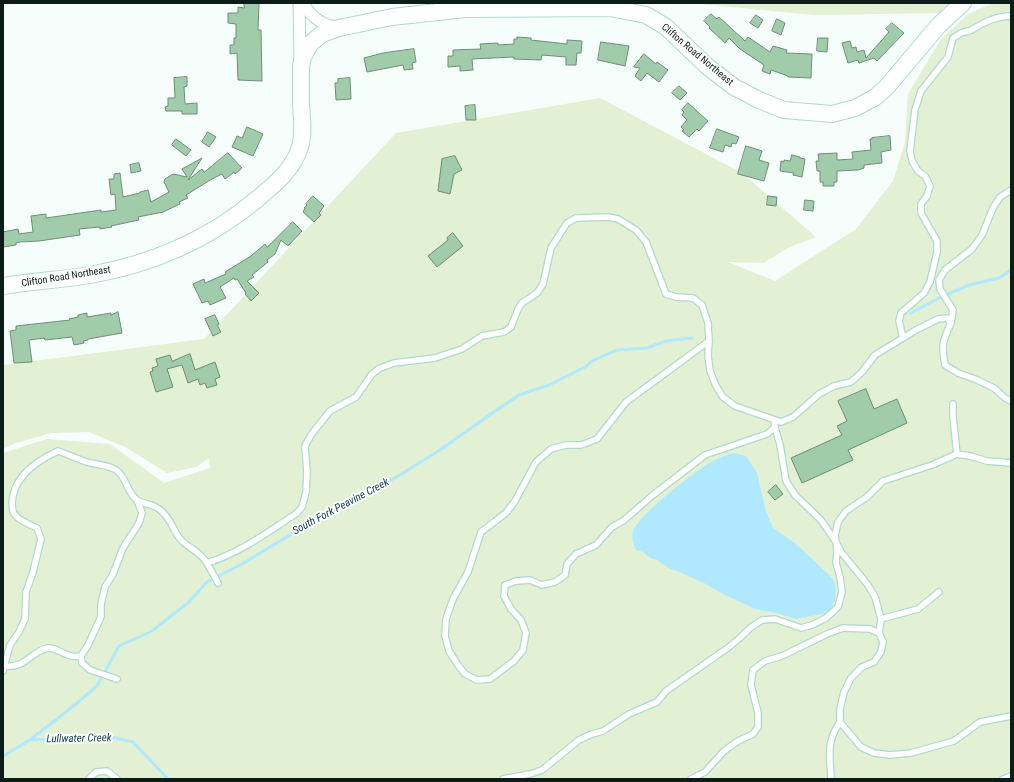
<!DOCTYPE html>
<style>
body{margin:0}
#map{position:relative;width:1014px;height:782px;overflow:hidden;background:#f5fefb;font-family:"Roboto Condensed",sans-serif}
canvas{display:block}
.frame{position:absolute;inset:0;border:4px solid #0c1d19;pointer-events:none}
</style>
<div id="map">
<canvas width="1014" height="782"></canvas>
<div class="frame"></div>
</div>
<script>
const c = document.querySelector('canvas').getContext('2d');
c.lineJoin = 'round';
function paint(path, color) {
  c.fillStyle = color;
  c.fill(path, 'evenodd');
}
function trace(path, color, width, dash) {
  c.strokeStyle = color;
  c.lineWidth = width;
  c.lineCap = dash ? 'butt' : 'round';
  c.setLineDash(dash || []);
  c.stroke(path);
}
function drawText(font, color, halo, rows, align = 'center') {
  c.font = font + ' "Roboto Condensed",sans-serif';
  c.lineWidth = 4;
  c.setLineDash([]);
  c.textBaseline = 'middle';
  c.strokeStyle = halo;
  c.fillStyle = color;
  for (const [text, x, y, turn = 0] of rows) {
    c.save();
    c.translate(x, y);
    c.rotate((+turn || 0) * Math.PI / 180);
    c.textAlign = isNaN(turn) ? turn : align;
    if (halo) c.strokeText(text, 0, 0);
    c.fillText(text, 0, 0);
    c.restore();
  }
}
const green = new Path2D(`
 M691,3H955L943,13L813,15Z
 M993,3H1011V779H3V453L47,439L110,444L164,483L210,468L209,458L196,467L167,473L127,448L89,432L51,433L16,443L3,449V365L204,339L396,133L600,98L742,173L816,237L790,247L763,263L728,262L775,281L856,229L893,181L905,142L908,94L941,39L968,14Z`);
const water = new Path2D(`
 M733,453L746,456L757,473L766,511L773,528L795,543L827,573L834,581L836,590L835,600L830,609L822,614L796,619L776,613L755,609L725,595L704,583L677,571L670,569L657,560L650,558L643,552L636,550C634,544 631,539 633,532C638,515 692,474 708,464C716,459 724,456 733,453Z`);
const stream = new Path2D(`
 M911,313L939,298L969,285L999,278L1011,270
 M30,740L111,737L133,742L168,779
 M3,756L30,740L77,703L97,686L119,646L152,631L189,602L207,582L242,564L331,510L395,478L440,450L491,414L519,395L549,385L585,367L592,361L617,350L647,348L666,341L692,338`);
const building = new Path2D(`
 M244,3H259L258,30H261L262,81L238,80L237,53L230,54V45H234V38H236V24L228,23V13H238V7L244,8Z
 M711,14L717,19L719,17L745,41L748,37L770,52L773,46L787,50L786,53L812,54L811,78L788,77V76L771,70L770,74L762,71L764,65L740,49L729,38L725,43L709,28L710,27L704,21Z
 M756,15L763,20L758,28L750,23Z
 M777,19L785,23L781,35L772,31Z
 M892,23L904,33L877,61L874,58L859,63L858,60L848,63L842,43L850,41L852,48L856,47L857,52L864,50L866,58L889,32L886,29Z
 M517,37L531,38V40L567,44V40L582,41L581,53H577L576,65H566V57L542,55L541,60L514,59V57L472,59L473,70L460,71V66L448,67V56H453V50L481,49L480,44L498,43V45L514,44V39H517Z
 M818,38H828L827,52L817,51Z
 M601,42L629,46L625,66L598,60Z
 M414,49L416,62L412,63L413,69L404,70L403,65L367,72L364,58L383,53Z
 M644,54L656,64L657,62L668,70L659,82L647,73L641,81L635,76L640,68L634,67Z
 M187,77V86L184,87L185,104L197,103V114H182V111H166L165,107L168,106V98H175L174,78Z
 M350,78L351,99L336,100L335,83H338V79Z
 M679,86L687,93L680,100L672,93Z
 M688,103L708,121L699,131L697,129L689,137L682,131L684,130L681,127L687,120L682,115L684,112L682,110Z
 M475,105L476,120H466L465,106Z
 M247,127L263,134L253,156L232,147L237,136L242,138Z
 M717,129L739,137L736,144L732,143L731,147L725,145L723,152L710,148Z
 M208,132L216,137L209,147L202,142Z
 M890,136L891,150L881,152L882,163L864,165V168L858,170L837,171V182H834V186H823V182H820V171H817L816,161H819L818,154L837,153V160L853,159L852,152L871,150L870,139H872V138Z
 M176,139L191,150L186,156L172,145Z
 M746,146L762,151L759,160L769,163L764,181L738,174Z
 M228,153L242,168L235,174L234,172L225,179L222,174L212,179L186,195L188,198L179,202L180,204L163,212L138,217L139,220L134,221L111,226L112,227L100,229V227L79,229L80,235L39,241L20,242L16,243V245L3,247V232L18,229L19,234L33,232L31,216L46,214V218L101,210V212L116,210L115,194L111,195L109,179H114V174L120,173L123,197L140,193V192L148,190L151,202L169,192L164,182L165,179L173,174L187,177L182,169L202,158L188,180L202,169L204,172Z
 M792,155L800,157V158L805,159L802,177L793,175L794,173L780,171L781,161L784,162V160L790,161Z
 M455,156L462,170L454,174L450,194L438,191L442,159Z
 M139,163L141,171L131,173L130,165Z
 M313,196L324,206L319,213L321,215L314,222L303,212L305,208H304L307,205L306,204Z
 M768,196L777,197L776,206L767,205Z
 M805,200L814,201L813,211L804,210Z
 M293,222L302,231L288,246L281,240L275,254L267,260L268,262L252,275L254,277L247,281L259,293L251,301L245,294L246,293L237,279L235,280L234,278L220,287L226,298L210,305L208,301L202,303L193,284L204,279L205,283L226,274L225,272L251,256L265,244L267,247Z
 M453,233L463,246L437,267L428,256L448,240L447,238Z
 M118,312L122,333L88,339V340L83,341L84,343L74,345L72,337L45,340L44,338L29,340L32,362L14,363L10,331L16,330V326L70,320L69,319L78,317V315L87,313V317L111,313V315Z
 M215,315L219,324L217,325L221,332L213,336L205,319Z
 M190,354L195,370L215,362L220,377L215,379L217,385L207,388L205,383L200,385L198,379L188,383L182,365L167,369L173,387L156,392L150,372L153,371L152,368L158,366L156,359L170,355L172,361Z
 M866,389L874,409L897,399L907,423L848,450L853,460L802,483L791,458L842,435L837,426L847,421L838,401Z
 M776,485L783,494L775,500L768,492Z`);
const lane = new Path2D(`
 M951,323L953,310L940,289L939,280L945,270L972,249L982,235L993,208L1000,197L1011,190
 M903,338L899,321L901,313L924,293L930,282L937,252V241L921,213V204L927,196L930,186L925,176L918,171L912,161L910,151L915,110L921,91L948,57L953,38C956,37 959,34 961,33C965,31 970,32 973,29C985,22 996,16 1011,16
 M709,341L626,402L597,439L581,445H566L551,449L536,462L515,501L506,513L481,532L468,572L453,599L446,619L445,636L449,651L458,665L465,674L477,680L490,679L514,661L523,650L526,633L521,620L511,609L504,596L505,585L516,581L530,580L542,585L555,582L565,575L567,564L576,554L596,545L612,527L623,521L653,495L705,455L767,434L775,427L774,420
 M953,404V417L957,454
 M775,427L780,445L786,481L795,495L821,520L836,542L841,552L868,585L875,597L881,619L918,609L939,592
 M207,563L218,583
 M879,633L881,619
 M5,666C28,668 30,651 48,648C55,647 64,655 72,656C75,657 78,656 81,656
 M3,671L10,645L19,632L25,619L26,592L33,572L41,539L37,528C29,524 16,520 13,511C12,509 13,507 12,505C12,478 36,461 58,451C67,454 75,458 84,461C94,465 106,464 116,470C127,477 126,492 137,500C142,504 153,504 159,509C171,517 173,532 182,541C192,550 200,552 207,563C240,553 268,532 297,513L302,507L306,492L307,472L305,446L311,435L330,411L356,397L372,374L380,368L394,363L435,358L462,349L482,336L504,332L511,327L518,309L522,303L537,293L543,284L551,248L567,223L576,218L608,217L618,219L636,230L646,242L666,294L676,297L693,298L702,305L708,323L709,341L708,356L710,371L716,386L723,397L735,406L781,422L793,417L819,394L834,386L851,382L862,372L875,355L916,330L938,319L947,318L951,323C943,340 941,346 945,365L958,373L975,379L994,388L1005,398L1011,401
 M117,679L90,670L82,663L81,656L88,645L101,617V604L105,587L113,574L123,548L139,523L142,513L137,500
 M89,779L96,772L107,771L117,779
 M503,779L530,774L542,770L579,740L592,734L603,731L629,714L657,702L666,691L729,647L741,637L750,628L762,620L775,619L801,628L812,625L826,618L838,607L842,592L840,577L836,563L837,549L835,536L838,522L846,511L867,497L883,481L932,465L957,454L970,456L987,461L1011,463
 M691,779L705,772L724,751L738,741L753,734L758,727V713L751,685L753,670L765,661L782,656L827,634L843,628L870,629L879,633L883,642L881,652L874,662L862,667L851,678L844,692L840,709V722L861,747L874,753L890,755L911,753L954,741L980,722L1011,716
 M831,779C830,756 826,742 840,722
 M1003,779L1011,776`);
const street = new Path2D(`
 M299,3L300,61
 M303,3C311,17 324,27 340,27`);
const secondary = new Path2D(`
 M3,286C32,281 61,280 90,275C152,264 208,240 256,200C274,185 293,170 300,147C304,134 302,119 301,105C301,92 301,79 301,66L303,57L311,43L322,34L339,28L392,17L465,9L610,8L646,15L666,27L708,67L734,87L759,100L784,110L832,114L855,108L874,98L885,89L939,25L963,3`);
const streetNames = [
 ["Clifton Road Northeast",697,55,40],
 ["Clifton Road Northeast",66,277,-9]
];
const waterNames = [
 ["South Fork Peavine Creek",341,507,-28],
 ["Lullwater Creek",79,739,-1]
];
paint(green, '#e2f0d4');
paint(water, '#b0e9ff');
trace(stream, '#b0e9ff', 3);
paint(building, '#a0ccab');
trace(building, '#6f8e76', 1);
trace(lane, '#aedbce', 8);
trace(street, '#aedbce', 13);
trace(secondary, '#aedbce', 18);
trace(lane, '#fff', 5.5);
trace(street, '#fff', 11);
trace(secondary, '#fff', 16);
drawText('10px', '#0c1d19', '#fff', streetNames);
drawText('italic 11px', '#093c4c', '#fff', waterNames);
</script>
